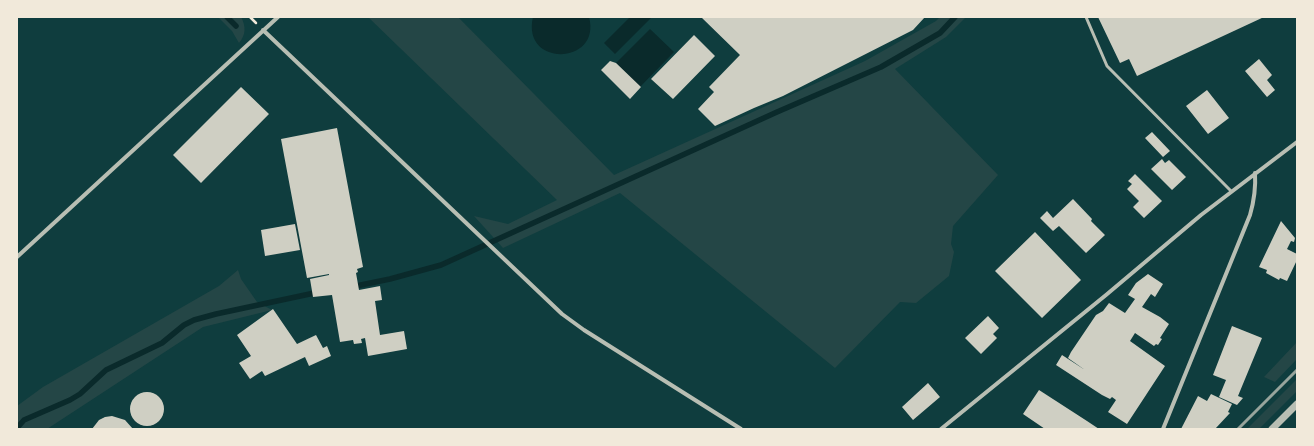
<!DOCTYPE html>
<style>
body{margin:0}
#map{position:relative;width:1314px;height:446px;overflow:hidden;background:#0f3d3e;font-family:Helvetica,sans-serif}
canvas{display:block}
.frame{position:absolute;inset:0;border:18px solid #f1e9da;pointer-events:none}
</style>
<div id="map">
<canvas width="1314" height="446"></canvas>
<div class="frame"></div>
</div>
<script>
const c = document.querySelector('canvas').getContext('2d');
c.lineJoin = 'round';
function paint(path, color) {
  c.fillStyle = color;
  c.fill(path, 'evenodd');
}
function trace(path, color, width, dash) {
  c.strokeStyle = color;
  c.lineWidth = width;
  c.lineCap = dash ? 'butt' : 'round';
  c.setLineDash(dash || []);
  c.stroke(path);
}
const green = new Path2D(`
 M218,17H241C246,26 246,35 239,43L232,31Z
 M368,17H458L614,175L865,61L936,21L940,17H966L946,37L895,69L998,175L953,226L951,244L954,252L949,276L916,303L900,302L835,368L620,193L503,248L474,216L508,224L557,200Z
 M238,270L241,279L257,302L272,310L203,327L47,429H17V406L43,387L219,286Z
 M1297,342V359L1275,382L1264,377Z
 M1297,379V391L1259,429H1247Z`);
const water = new Path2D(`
 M533,17H589C602,65 521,68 533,17Z
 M630,17H652L615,54L604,43Z
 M650,29L674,52L640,87L616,63Z`);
const stream = new Path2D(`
 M227,17L236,26
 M351,287L390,279L441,265L777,112L881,67L940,33L955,17
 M17,428L24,420L70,400L80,394L106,370L162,343L184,325L194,320L216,314L319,292`);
const building = new Path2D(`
 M701,17H925L913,30L783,96L754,108L715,126L698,109L714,92L709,87L740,55Z
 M1098,17H1264L1137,76L1129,59L1120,63Z
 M694,35L715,56L673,99L651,79Z
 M1259,59L1272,75L1267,80L1275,90L1267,97L1245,71Z
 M610,61L616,63L641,87L630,99L601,70Z
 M241,87L269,114L201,183L173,155Z
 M1207,90L1229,118L1208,134L1186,106Z
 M337,128L363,267L357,269L358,272L356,273L359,290L380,286L382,300L375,301L380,335L404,331L407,349L368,356L365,338L361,339L362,343L354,344L353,340L340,342L332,295L313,297L310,279L329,275V274L307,278L281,139Z
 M1152,132L1170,151L1163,157L1145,138Z
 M1162,159L1165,163L1169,160L1186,177L1172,190L1151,169Z
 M1135,174L1162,201L1144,218L1133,207L1139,201L1127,189L1132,184L1128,181Z
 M1073,199L1092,219L1091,221L1105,235L1086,253L1059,226L1053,231L1040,218L1047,211L1053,218Z
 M1281,221L1295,238L1294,242L1291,241L1287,249L1297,254V260L1287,281L1280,278L1279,280L1266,273L1267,270L1259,267Z
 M295,224L300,250L265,256L261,230Z
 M1035,232L1081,280L1042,318L995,271Z
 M1148,274L1163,284L1155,297L1151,294L1142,307L1160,317L1169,324L1160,338L1162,339L1158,345L1156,344L1154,346L1135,333L1130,341L1165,366L1127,424L1108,412L1116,400L1112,397L1110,399L1102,395L1056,365L1062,355L1085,370L1068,358L1071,352L1096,315L1103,311L1109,303L1125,313L1135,299L1128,295L1136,283Z
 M273,309L297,344L316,335L323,348L327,346L331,356L309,366L305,357L265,376L262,371L250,379L239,363L251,356L237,335Z
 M988,316L999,328L993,334L997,338L981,354L965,338Z
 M1232,326L1262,338L1238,396L1243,398L1237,405L1219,397L1226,380L1213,375Z
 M928,383L940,397L913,420L902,407Z
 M1039,390L1087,421L1099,429H1045L1023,414Z
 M130 409a17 17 0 1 1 34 0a17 17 0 1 1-34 0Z
 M1211,394L1232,404L1228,412L1230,413L1215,429H1181L1198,396L1207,401Z
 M112,416L125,420L133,429H92L99,420L105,417Z`);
const path = new Path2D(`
 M250,17L256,23`);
const service = new Path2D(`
 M1086,17L1107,66L1231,191`);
const minor = new Path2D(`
 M263,30L562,314L584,330L741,429
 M17,257L278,17
 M941,429L1106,295L1201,215L1297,142
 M1163,429L1250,215C1254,201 1256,189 1255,173`);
const tertiary = new Path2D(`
 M1272,429L1297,404`);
const rail = new Path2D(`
 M1238,429L1297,370`);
paint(green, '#244646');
paint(water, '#0a2a2b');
trace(stream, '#0a2a2b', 5.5);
paint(building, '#cfcfc3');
trace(path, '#f1e9da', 2.5);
trace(service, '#b8beb3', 3);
trace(minor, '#b8beb3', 4);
trace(tertiary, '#b8beb3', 7);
trace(rail, '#97a49c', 3);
</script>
